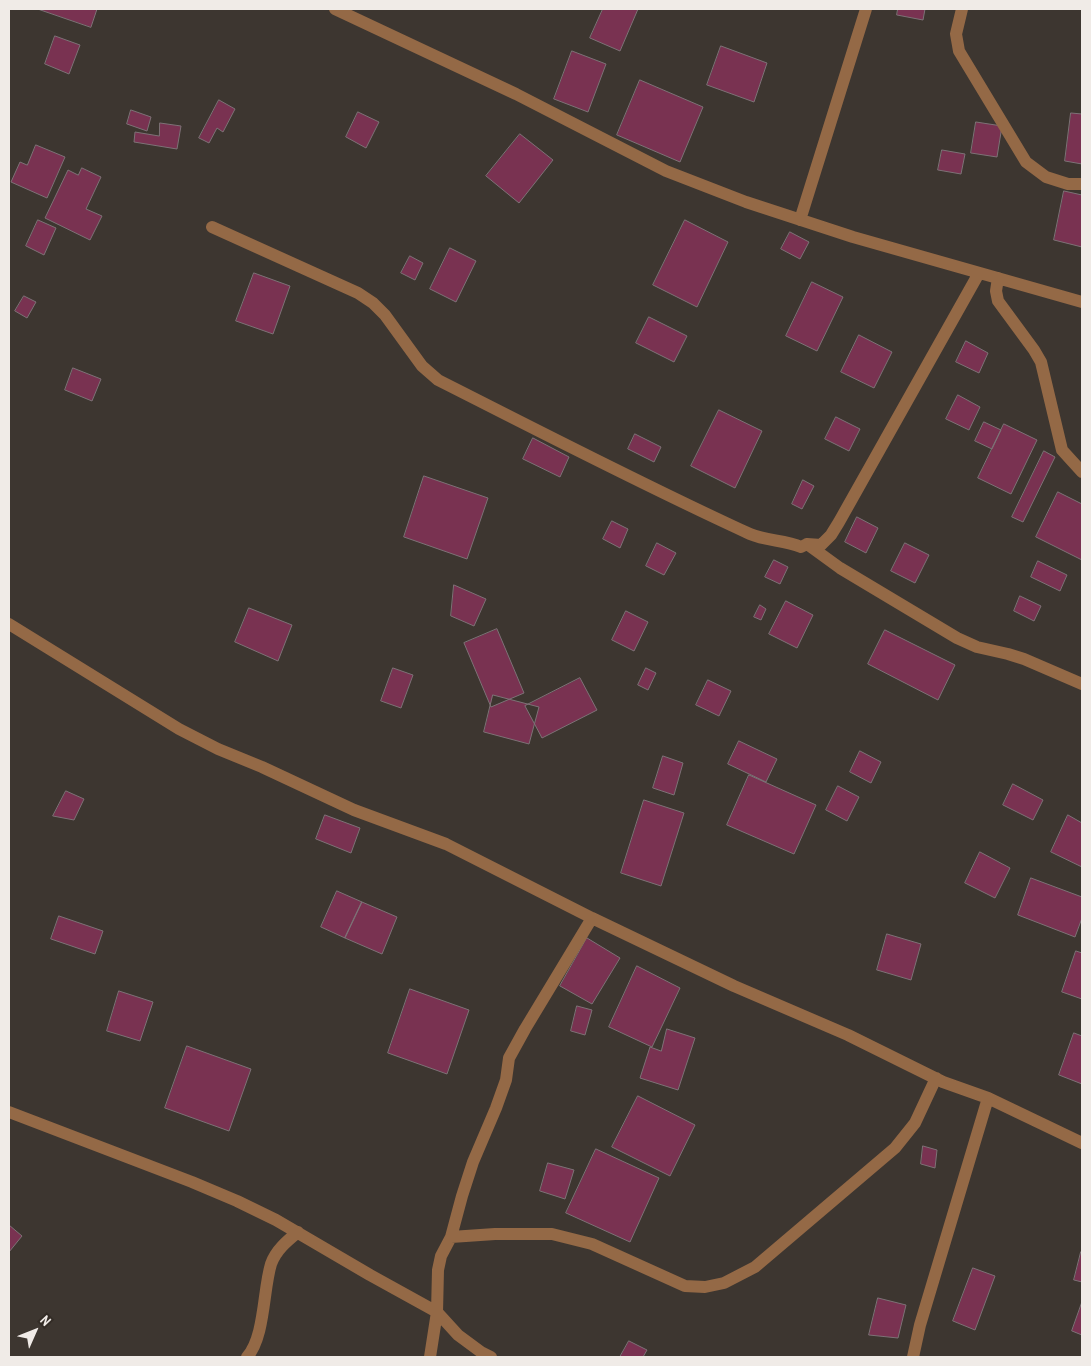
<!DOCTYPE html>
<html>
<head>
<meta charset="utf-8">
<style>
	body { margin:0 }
	#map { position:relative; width:1091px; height:1366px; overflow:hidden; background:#3d3630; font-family:"Archivo Narrow",sans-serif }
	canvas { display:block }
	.frame { position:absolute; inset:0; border:10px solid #f0ebe7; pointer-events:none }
	.north { position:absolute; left:10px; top:1306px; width:50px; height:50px; -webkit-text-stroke:4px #332c26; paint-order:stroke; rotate:46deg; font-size:14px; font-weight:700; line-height:20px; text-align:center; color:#f0ebe7 }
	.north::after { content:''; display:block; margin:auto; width:18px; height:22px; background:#f0ebe7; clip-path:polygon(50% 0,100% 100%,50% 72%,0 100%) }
</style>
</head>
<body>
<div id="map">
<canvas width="1091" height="1366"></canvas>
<div class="frame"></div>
<div class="north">N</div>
</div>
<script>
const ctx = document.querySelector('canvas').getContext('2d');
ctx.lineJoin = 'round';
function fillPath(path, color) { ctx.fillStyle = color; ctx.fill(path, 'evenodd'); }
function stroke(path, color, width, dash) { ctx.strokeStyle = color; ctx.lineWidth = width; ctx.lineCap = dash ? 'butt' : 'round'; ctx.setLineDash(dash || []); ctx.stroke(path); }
const building = new Path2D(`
	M38,9H97L91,27Z
	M603,9H638L620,51L590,38Z
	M898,9H925L923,20L897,15Z
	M55,36L80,45L69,74L45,64Z
	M721,46L767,63L754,102L707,85Z
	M572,51L606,64L588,112L554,99Z
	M640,80L703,107L680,162L617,135Z
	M219,100L235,109L223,132L217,128L209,143L199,138Z
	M131,110L151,117L147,131L127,124Z
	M358,112L379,122L366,148L346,137Z
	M1071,113L1082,114V164L1065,161Z
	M976,122L1002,126L997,157L971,153Z
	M160,123L181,126L177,149L134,142L135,132L159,136Z
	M520,134L553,160L519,203L486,176Z
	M36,145L65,157L47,198L11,182L20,162L27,165Z
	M942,150L965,154L961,174L938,170Z
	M82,168L101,177L86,209L102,216L90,240L45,218L68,170L78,175Z
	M1064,191L1082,195V247L1054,240Z
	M38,220L56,228L44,255L26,246Z
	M685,220L728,242L697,307L653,285Z
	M790,232L809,242L800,259L781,249Z
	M450,248L476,261L456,302L430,289Z
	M410,256L423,263L415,280L401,273Z
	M254,273L290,286L273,334L236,321Z
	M812,282L843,297L817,351L786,336Z
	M24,296L36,302L27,318L15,311Z
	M649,317L687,336L674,362L636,343Z
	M859,335L892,352L874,388L841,372Z
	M966,341L988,353L979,373L956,362Z
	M73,368L101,379L92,401L65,390Z
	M958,395L980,407L969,430L946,419Z
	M719,410L762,431L735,488L691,466Z
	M836,417L860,429L849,451L825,439Z
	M984,422L1001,430L992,449L975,441Z
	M1004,424L1037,440L1011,494L978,478Z
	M635,434L661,447L654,462L628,449Z
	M533,438L569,457L560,477L523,459Z
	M1044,451L1055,457L1023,522L1012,517Z
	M424,476L488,498L467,559L404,537Z
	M803,480L814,486L802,509L792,504Z
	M1058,492L1082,504V560L1036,537Z
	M857,517L878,528L866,553L845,542Z
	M612,521L628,529L620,548L603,539Z
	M657,543L676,553L664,575L646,566Z
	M905,543L929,555L915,583L891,571Z
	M774,560L788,567L780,584L765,577Z
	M1038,561L1067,575L1060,591L1031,577Z
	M454,585L486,599L474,626L451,616Z
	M1020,596L1041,606L1034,621L1014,611Z
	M786,601L813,615L797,648L769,634Z
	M760,605L766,609L761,620L754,617Z
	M249,608L292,625L278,661L235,642Z
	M626,611L648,622L634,651L612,640Z
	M497,629L524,693L491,707L464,643Z
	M885,630L955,665L938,700L868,664Z
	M393,668L413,675L401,708L381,701Z
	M646,668L656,673L648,690L638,685Z
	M580,678L597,710L542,738L525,706Z
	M708,680L731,691L719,716L696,705Z
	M493,695L539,707L529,744L484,732Z
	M739,741L777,759L766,782L728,764Z
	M860,751L881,762L871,783L850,772Z
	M663,756L683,763L674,795L653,788Z
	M749,775L816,805L794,854L727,825Z
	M1013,784L1043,800L1033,820L1003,805Z
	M838,786L859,797L847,821L826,810Z
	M66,791L84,799L74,820L53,816Z
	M644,800L684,813L661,886L621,873Z
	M325,815L360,828L351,853L316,839Z
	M1068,815L1082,823V867L1051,852Z
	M980,852L1010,868L995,898L965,883Z
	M1031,878L1082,897V918L1075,937L1018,915Z
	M337,891L362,902L345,938L321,927Z
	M362,902L397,917L382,954L345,938Z
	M59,916L103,931L95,954L51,939Z
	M887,934L921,944L911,980L877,970Z
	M587,938L620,958L592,1004L560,986Z
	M1076,951L1082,953V999L1062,992Z
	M637,966L680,988L652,1047L609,1027Z
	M410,989L469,1010L447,1074L388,1053Z
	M119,991L153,1002L140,1041L107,1031Z
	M577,1006L592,1010L585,1035L571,1031Z
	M667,1029L695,1038L678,1090L640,1078L650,1047L661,1051Z
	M1074,1033L1082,1036V1084L1059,1075Z
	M187,1046L251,1069L229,1131L165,1108Z
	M638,1096L695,1125L670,1176L612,1147Z
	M923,1146L937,1150L935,1168L921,1164Z
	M596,1149L659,1178L630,1242L566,1213Z
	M548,1163L574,1170L565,1199L540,1191Z
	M9,1225L22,1236L9,1252Z
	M1081,1252L1082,1253V1282L1074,1280Z
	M973,1268L995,1276L975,1330L953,1321Z
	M878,1298L906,1305L898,1338L869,1335Z
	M1082,1302V1335L1072,1331Z
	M629,1341L647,1350L643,1357H620Z`);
fillPath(building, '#793251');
stroke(building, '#7d7276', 1);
stroke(new Path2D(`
	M335,9L516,94L666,171L746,202L853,237L1082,302
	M962,9L956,34L959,51L1026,162L1046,177L1068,184H1082
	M800,220L866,9
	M212,227L358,293L373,303L385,315L422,366L438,380C541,432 645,486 750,534C766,541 785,540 801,547L807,544L821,545L831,535L839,522L979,273
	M998,278L996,291L998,301L1034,350L1041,362L1062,450L1082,472
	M807,544L840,568L957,638L977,647L1008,654L1024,659L1082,684
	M9,624L179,729L218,749L262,767L354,810L446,844L592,918L734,986L848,1035L943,1082L988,1098L1082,1143
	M9,1112L192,1182L237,1201L276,1220L370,1275L437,1312L458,1335L481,1352L491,1357
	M451,1237L495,1234H552L592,1244L685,1286L705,1287L724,1283L755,1267L895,1148L915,1123L936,1078
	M247,1357C265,1337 263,1290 271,1264C276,1250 287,1241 298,1232
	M430,1357L437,1312L438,1270L441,1256L451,1237L462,1196L473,1162L496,1108L506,1080L509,1058L525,1029L592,918
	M913,1357L920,1325L988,1098`), '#946946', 12);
</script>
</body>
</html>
